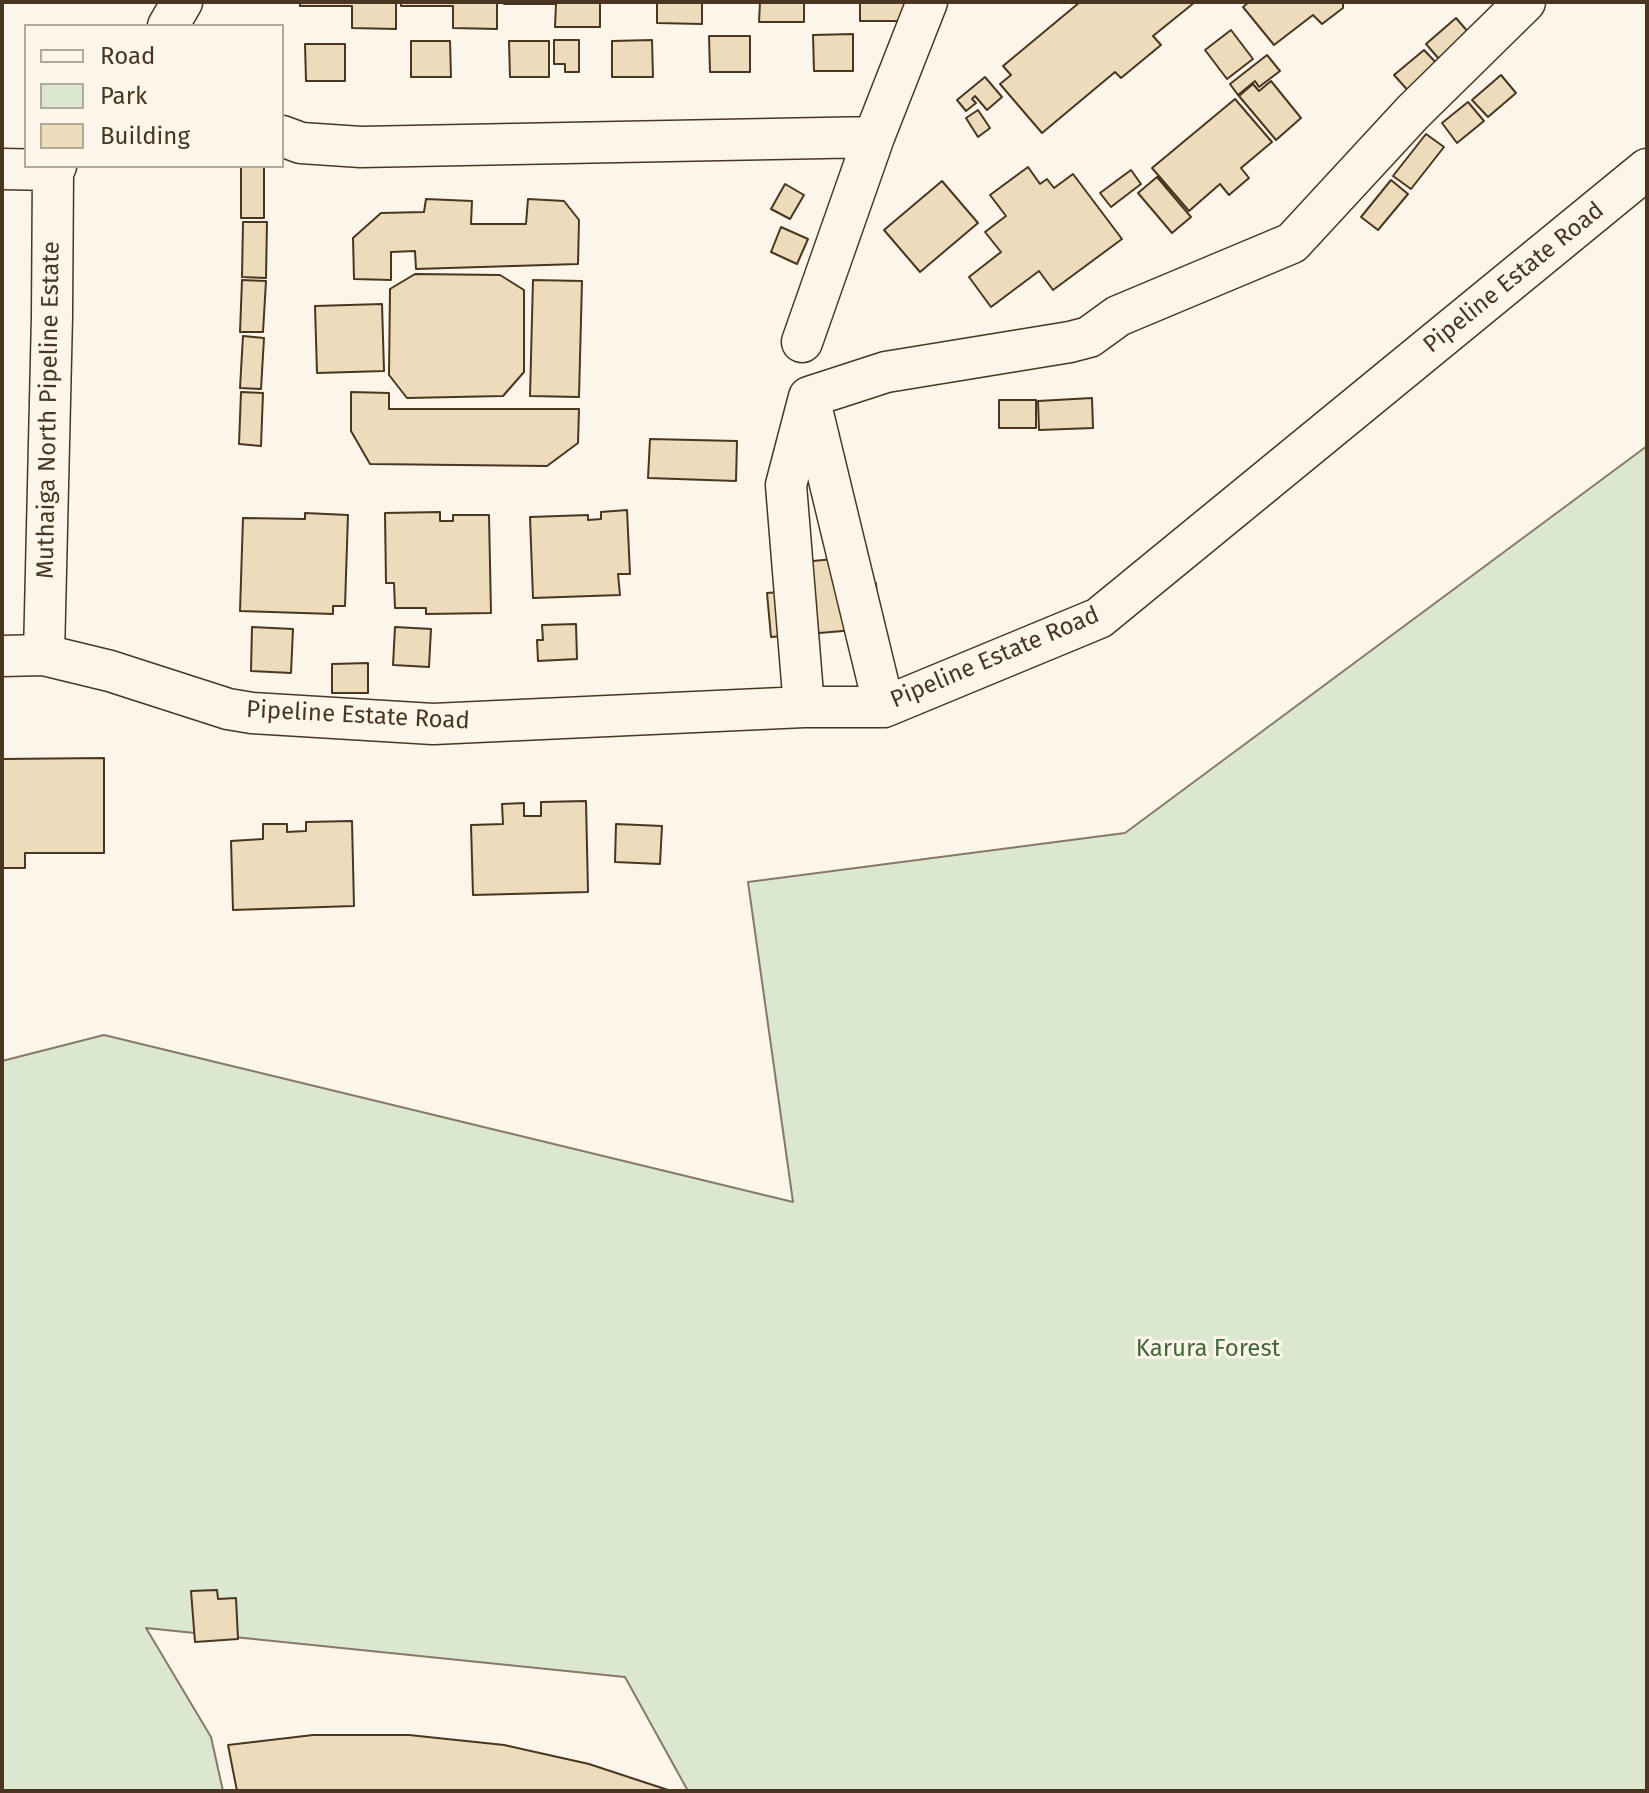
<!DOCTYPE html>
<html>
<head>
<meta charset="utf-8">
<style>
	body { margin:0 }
	#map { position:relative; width:1649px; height:1793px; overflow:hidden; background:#fbf6e9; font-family:"Fira Sans",sans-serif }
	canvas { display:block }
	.frame { position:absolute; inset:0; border:4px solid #4a3520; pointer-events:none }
	.legend { position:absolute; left:24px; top:24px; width:260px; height:144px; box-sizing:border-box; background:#fbf6e9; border:2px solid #b4a999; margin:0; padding:10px 14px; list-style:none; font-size:24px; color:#4a3520 }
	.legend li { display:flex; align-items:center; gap:16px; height:40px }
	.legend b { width:40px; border:2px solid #b4a999 }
</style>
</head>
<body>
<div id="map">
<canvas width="1649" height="1793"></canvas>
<div class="frame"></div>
<ul class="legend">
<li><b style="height:10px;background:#fbf6e9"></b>Road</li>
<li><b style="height:22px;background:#dce7d0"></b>Park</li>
<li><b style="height:22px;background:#ecdcbc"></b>Building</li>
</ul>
</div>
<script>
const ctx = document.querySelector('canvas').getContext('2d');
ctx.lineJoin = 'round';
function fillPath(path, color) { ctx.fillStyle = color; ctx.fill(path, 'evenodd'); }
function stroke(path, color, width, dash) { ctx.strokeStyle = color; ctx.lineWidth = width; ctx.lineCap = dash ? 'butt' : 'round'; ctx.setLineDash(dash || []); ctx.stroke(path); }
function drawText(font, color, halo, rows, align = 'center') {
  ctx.font = font + ' "Fira Sans",sans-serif'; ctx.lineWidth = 6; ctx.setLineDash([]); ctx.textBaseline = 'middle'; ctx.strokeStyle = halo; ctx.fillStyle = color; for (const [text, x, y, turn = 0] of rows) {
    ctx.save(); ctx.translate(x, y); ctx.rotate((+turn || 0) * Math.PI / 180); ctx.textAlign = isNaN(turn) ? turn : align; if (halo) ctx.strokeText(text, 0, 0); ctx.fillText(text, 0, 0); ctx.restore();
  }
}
const green = new Path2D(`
	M1647,446V1791H688L625,1677L146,1628L211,1737L223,1791H2V1061L104,1035L793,1202L748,882L1125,833Z`);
fillPath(green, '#dce7d0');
stroke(green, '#887966', 2);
const building = new Path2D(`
	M300,2H396V29L352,28V6H300Z
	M401,2H497V29L453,28V6H401Z
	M504,2H600V27H555L556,4H504Z
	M657,2H702V24L657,23Z
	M760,2H804V22H759Z
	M860,2H904V21H860Z
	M1080,2H1195L1153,36L1161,45L1121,78L1115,72L1042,133L1000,84L1011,75L1003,66Z
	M1249,2H1343V8L1322,24L1313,15L1274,45L1243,7Z
	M1456,18L1475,40L1446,67L1426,44Z
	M1231,30L1253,59L1227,79L1205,50Z
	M853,34V71H814L813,35Z
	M709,36H750V72H710Z
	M554,40H579V72H565V64H554Z
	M652,40L653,77H612V41Z
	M411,41H450L451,77H411Z
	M509,41H549V77H510Z
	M305,44H345V81H306Z
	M1424,50L1442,69L1412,95L1394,75Z
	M1267,55L1280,71L1259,87L1255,81L1238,95L1230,84Z
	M1501,75L1516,93L1488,117L1472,100Z
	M985,77L1002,97L987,110L975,96L972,99L976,103L966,111L957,100Z
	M1271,81L1301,118L1276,140L1239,96L1253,84L1259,91Z
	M1235,99L1272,142L1241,168L1249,178L1229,195L1220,184L1189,211L1152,168Z
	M1468,102L1484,121L1457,143L1442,123Z
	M978,110L990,128L978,137L966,118Z
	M1426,134L1444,147L1411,189L1393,176Z
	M241,166H264V218H241Z
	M1028,167L1040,184L1047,179L1054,188L1073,174L1122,239L1053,290L1039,271L991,307L969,277L1001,252L985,232L1006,216L990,195Z
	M1131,170L1141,184L1111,207L1100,193Z
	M1157,177L1191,217L1172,233L1138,193Z
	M1391,180L1408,194L1378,230L1361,217Z
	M942,181L978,223L920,272L884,230Z
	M785,184L804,195L790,219L771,209Z
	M426,199L472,201L471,224H526L528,199L564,201L579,220L578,264L416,269L415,251L391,252V280L354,279L353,238L381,213L424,212Z
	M243,222H267L266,278L242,277Z
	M781,227L808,239L797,264L771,252Z
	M415,274L500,275L524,290V372L503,396L407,398L389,375L390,289Z
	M242,280L266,281L263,332H240Z
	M533,280L582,281L579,397L530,396Z
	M382,304L384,371L317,373L315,306Z
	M243,336L264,338L261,389L240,388Z
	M241,392L263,393L261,446L239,444Z
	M351,392L389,393V409H579L578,443L547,466L370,464L351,431Z
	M1092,398L1093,428L1039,430L1038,401Z
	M999,400H1036V428H999Z
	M650,439L737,441L736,481L648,478Z
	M627,510L630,574H618L620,595L533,598L530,517L588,515V520L601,519V512Z
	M440,512V521H453V515H489L491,613L426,614V608H395L394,583H386L385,513Z
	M305,513L348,515L345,606H333V614L240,611L243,518L305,519Z
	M833,559L835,586L876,583L879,628L771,637L767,593L805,590L803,562Z
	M576,624L577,659L538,661L537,640H543L542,625Z
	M252,627L293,629L291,673L251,671Z
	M395,627L431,629L429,667L393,665Z
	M368,663V693H332V664Z
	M104,758V853H25V868H2V759Z
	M586,801L588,892L473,895L471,825L503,824L502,804L524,803V816H541V802Z
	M352,821L354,906L233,910L231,841L263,839V824H287V832L306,831V822Z
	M616,824L662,826L660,864L615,862Z
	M217,1590L218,1599L236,1598L238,1639L195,1642L191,1591Z
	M313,1735H409L504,1745L589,1764L671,1791H237L228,1745Z`);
fillPath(building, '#ecdcbc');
stroke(building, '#4a3520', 2);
const minor = new Path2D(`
	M168,26L182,2
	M282,136L301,143L361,147L874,137
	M2,169L53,170
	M802,342L874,137L927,2
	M809,397L886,372L1070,342L1089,337L1118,316L1292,243L1413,112L1525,2
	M44,655L52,316L53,170L56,166
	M2,656L44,655L110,671L228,709L252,713L433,724L804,707H884L1099,618L1647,169
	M804,707L786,485L809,397L884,707`);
stroke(minor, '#4a3520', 43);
stroke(minor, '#fbf6e9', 40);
drawText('24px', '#4a3520', '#fbf6e9', [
	["Pipeline Estate Road",1514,278,-39],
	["Muthaiga North Pipeline Estate",49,410,-89],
	["Pipeline Estate Road",995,658,-23],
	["Pipeline Estate Road",358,716,3]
]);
drawText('24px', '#436837', '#fbf6e9', [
	["Karura Forest",1208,1349]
]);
</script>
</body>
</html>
